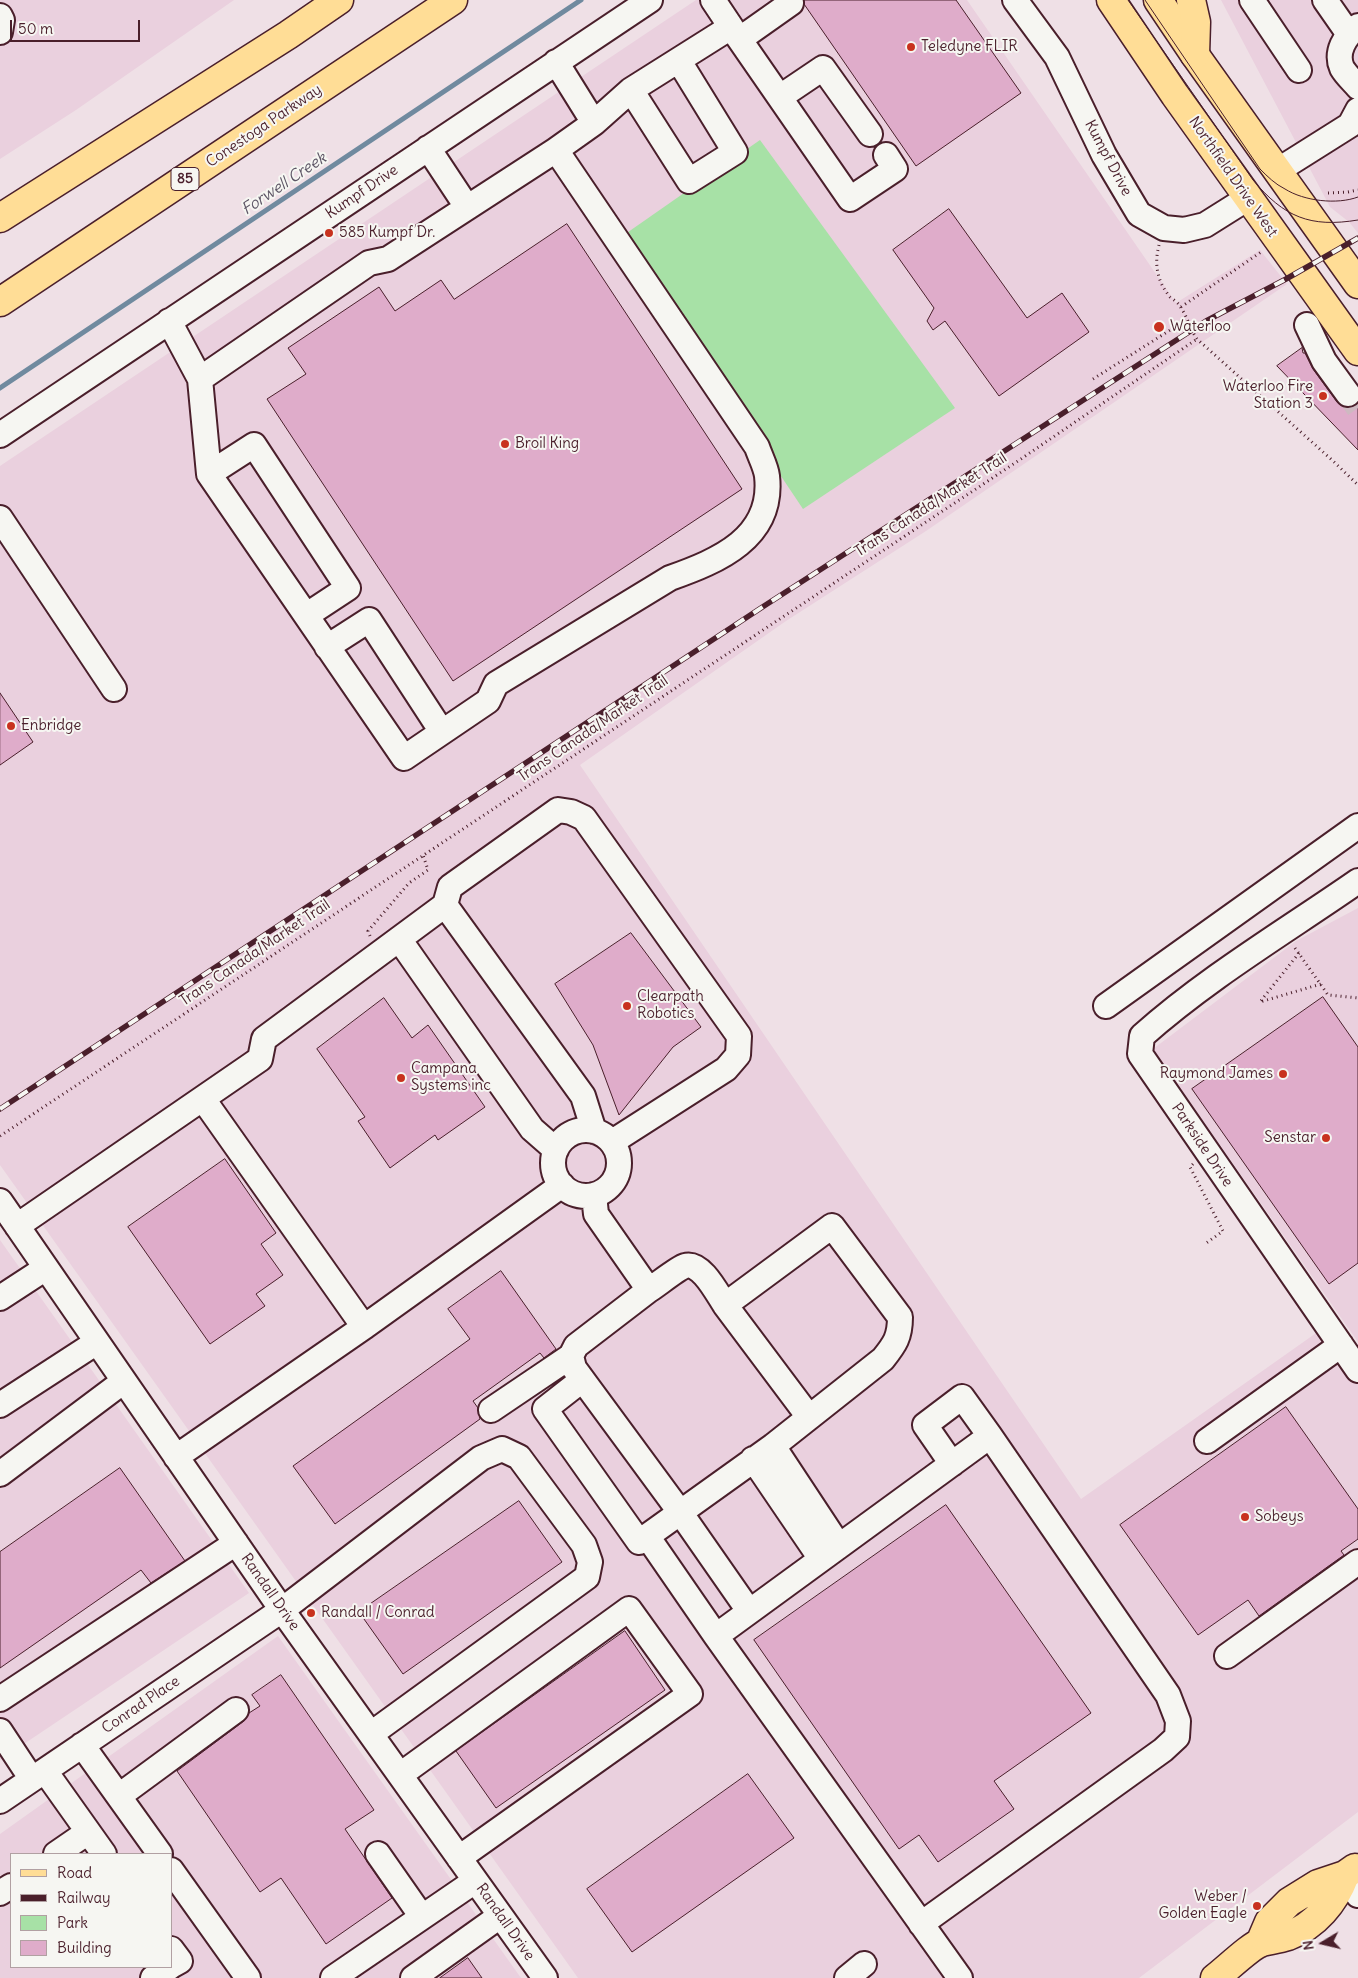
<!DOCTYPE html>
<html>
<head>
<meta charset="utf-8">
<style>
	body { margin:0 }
	#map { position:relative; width:1358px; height:1978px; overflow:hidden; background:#efe0e6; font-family:Delius,sans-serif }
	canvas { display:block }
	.legend { position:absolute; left:10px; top:1853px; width:162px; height:115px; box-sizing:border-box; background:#f6f6f2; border:1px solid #b1a0a2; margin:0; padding:6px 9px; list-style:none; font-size:15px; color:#4a1f2b }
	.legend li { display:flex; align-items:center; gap:10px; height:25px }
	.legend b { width:25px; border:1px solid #b1a0a2 }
	.north { position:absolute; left:1298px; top:1918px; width:50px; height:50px; -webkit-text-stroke:4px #f6f6f2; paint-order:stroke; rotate:261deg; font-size:14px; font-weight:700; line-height:20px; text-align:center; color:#4a1f2b }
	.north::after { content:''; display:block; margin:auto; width:18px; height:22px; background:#4a1f2b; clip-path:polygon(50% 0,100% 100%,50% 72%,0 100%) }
	.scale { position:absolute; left:10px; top:20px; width:130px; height:22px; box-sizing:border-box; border:2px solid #4a1f2b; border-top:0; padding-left:6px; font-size:15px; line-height:18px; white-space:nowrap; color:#4a1f2b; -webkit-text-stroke:4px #f6f6f2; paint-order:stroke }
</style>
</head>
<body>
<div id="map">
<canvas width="1358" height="1978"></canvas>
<ul class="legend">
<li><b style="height:6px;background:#ffdd96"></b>Road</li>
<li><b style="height:6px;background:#4a1f2b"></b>Railway</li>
<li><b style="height:14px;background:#a7e1a6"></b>Park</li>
<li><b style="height:14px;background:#dfacca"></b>Building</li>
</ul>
<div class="north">N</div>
<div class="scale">50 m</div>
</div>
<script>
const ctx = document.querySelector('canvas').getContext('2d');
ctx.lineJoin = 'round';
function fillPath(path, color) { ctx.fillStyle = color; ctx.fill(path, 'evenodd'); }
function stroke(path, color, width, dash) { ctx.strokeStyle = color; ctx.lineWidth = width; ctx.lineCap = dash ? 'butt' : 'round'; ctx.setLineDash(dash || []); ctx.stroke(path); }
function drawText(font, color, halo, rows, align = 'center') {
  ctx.font = font + ' Delius,sans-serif'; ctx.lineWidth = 4; ctx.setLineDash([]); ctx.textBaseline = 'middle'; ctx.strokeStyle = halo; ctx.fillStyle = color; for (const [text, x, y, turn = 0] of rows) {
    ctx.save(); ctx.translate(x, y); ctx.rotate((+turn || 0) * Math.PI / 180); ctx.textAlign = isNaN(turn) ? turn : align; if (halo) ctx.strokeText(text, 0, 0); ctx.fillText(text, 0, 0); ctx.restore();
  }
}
fillPath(new Path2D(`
	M0,0H234L76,110L0,159Z
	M696,0H967L1176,303L1260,250L1287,284L926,531L786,621L580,765L1081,1499L1319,1331L1358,1377V1812L1139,1978H578L0,1165V466Z
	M1221,0H1358V233L1349,222L1330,207Z
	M1358,908V1342L1153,1049L1296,941Z
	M0,1240L249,1593L0,1760Z
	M278,1636L521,1978H0V1834ZM11,1854H171V1967H11Z`), '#ead0de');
fillPath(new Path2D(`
	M760,140L955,408L803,509L621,237Z`), '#a7e1a6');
stroke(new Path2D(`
	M0,388L581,0`), '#708a9f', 5);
const building = new Path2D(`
	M804,0H956L1021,93L916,166L804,4Z
	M949,209L1027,318L1062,293L1089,332L999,396L945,321L933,330L927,321L934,308L893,250Z
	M567,224L742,489L453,681L267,399L306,374L288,348L379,287L395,311L441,280L454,299Z
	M1302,348L1303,353H1305L1313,369L1337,402L1342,406L1349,408L1358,403V450L1277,366Z
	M0,693L33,742L0,765Z
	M631,933L701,1027L673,1047L619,1115L593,1045L555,984Z
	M1323,997L1358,1047V1263L1329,1284L1192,1089Z
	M384,998L412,1038L428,1025L485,1107L438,1140L435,1135L390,1168L358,1121L365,1117L317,1049Z
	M225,1159L276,1233L261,1244L283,1275L256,1294L265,1306L210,1344L128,1227Z
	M501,1271L556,1349L544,1358L540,1353L473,1401L478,1408L480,1419L335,1524L293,1466L470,1339L448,1309Z
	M1286,1407L1358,1509V1539L1341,1551L1344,1555L1259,1616L1248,1600L1198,1635L1120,1525Z
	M120,1468L185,1561L151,1583L141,1570L0,1668V1552Z
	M519,1501L562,1562L403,1674L359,1612Z
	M946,1505L1091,1713L994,1781L1014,1809L938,1862L919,1835L899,1849L754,1640Z
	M625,1631L665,1690L496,1808L456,1751Z
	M281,1675L374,1810L345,1829L392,1898L326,1944L281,1878L260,1892L177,1771L244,1721L249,1713L260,1706L252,1695Z
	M748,1774L794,1838L632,1952L587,1889Z
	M468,1958L482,1978H440Z`);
fillPath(building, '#dfacca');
stroke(building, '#4a1f2b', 1);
stroke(new Path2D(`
	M1348,394L1358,408`), '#ceb9c1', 24, [24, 12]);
const minor = new Path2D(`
	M1015,0L1057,57L1104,155L1139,214L1164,228L1184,230L1205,225L1248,198
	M1252,0L1299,70
	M1325,0L1348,33
	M0,16L2,20L0,32
	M1358,26C1345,36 1335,52 1342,68C1346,75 1353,81 1358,87
	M731,27L850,199L895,169L886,155
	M740,39L791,3
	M631,90L689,181L735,152L679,61
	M780,97L823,68L870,134
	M594,123L631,90L731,27L713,0
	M428,148L467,207
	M556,150L594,123L556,62
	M1277,171L1350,125L1358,110
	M169,321L200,379L209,474L404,758L488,701L496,684L670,578C718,561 774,538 767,476C766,467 760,456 757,447L556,150L388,259L369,263L200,379
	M1307,325L1324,361L1348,394
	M0,435L650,0
	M209,474L254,445L348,588L307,615
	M0,518L114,689
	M327,647L369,620L442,732
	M1358,881C1286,931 1207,978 1142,1036L1140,1054L1358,1370
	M445,905L583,1096L594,1131
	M399,939L532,1129L556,1150
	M1106,1006L1358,826
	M203,1099L364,1327
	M553 1163a33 33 0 1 1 66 0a33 33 0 1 1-66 0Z
	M594,1195L596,1214L649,1290L576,1346L571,1356L574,1368L680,1512L749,1611
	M0,1201L282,1610L545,1978
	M17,1226L260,1059L264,1039L445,905L450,887L558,810L571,812L584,818L739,1036L738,1055L726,1069L612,1142
	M649,1290C657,1285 678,1268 685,1266C701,1261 717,1293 725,1305
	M0,1298L46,1268
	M582,1380L545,1409L639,1542L773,1446L883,1359C895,1344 900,1337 900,1317L832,1226L725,1305L809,1417
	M0,1405L97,1342
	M491,1410L571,1356
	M1207,1441L1341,1345
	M773,1446L839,1546
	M176,1457L364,1327L562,1185
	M753,1459L821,1559
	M952,1464L925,1425L962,1397L990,1436
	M0,1474L124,1381
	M647,1536L716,1636L960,1978
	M716,1636L990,1436L1168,1695L1178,1721L1177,1737L1163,1750L921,1924
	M1227,1656L1358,1562
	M0,1699L236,1543
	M0,1731L31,1778
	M82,1745L160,1854
	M45,1771L104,1854
	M400,1775L629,1609L690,1694L459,1858
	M119,1796L236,1710
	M0,1801L282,1610L481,1458L502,1449L519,1457L584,1545L590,1562L587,1577L371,1734
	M56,1854L88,1832
	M378,1854L422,1917
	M171,1870L248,1978
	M1345,1875L1358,1895
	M0,1893L11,1886
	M171,1949L180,1961L171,1966
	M153,1978L170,1967
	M333,1978L475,1881
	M413,1978L500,1916
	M847,1978L864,1964`);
const major = new Path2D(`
	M1111,0L1175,95L1358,351
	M1158,0L1195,55L1358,284
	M1260,1943L1269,1922L1289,1902L1318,1884L1345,1875L1355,1868
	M1215,1978C1226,1970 1250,1946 1262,1942C1270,1940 1279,1939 1288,1936C1315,1926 1335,1902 1345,1875`);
const highway = new Path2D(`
	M1191,0L1196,22L1195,55
	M0,218L288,35L339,0
	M0,302L453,0`);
stroke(minor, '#4a1f2b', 28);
stroke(major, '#4a1f2b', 31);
stroke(highway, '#4a1f2b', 31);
stroke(new Path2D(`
	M1328,193L1348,192L1358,190
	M1159,245C1154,264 1157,281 1170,297C1174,300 1179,303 1181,308C1188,318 1190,329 1197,339L1332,460L1358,485
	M1181,307L1261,252
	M1093,379L1186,320
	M370,936L368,931L409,883L428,870L423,855
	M1295,948L1328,995L1358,998
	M1299,953L1260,1002L1321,984
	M0,1136L1015,463L1197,339
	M1193,1164L1190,1167L1223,1231L1205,1244`), '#4a1f2b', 3, [1, 4]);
stroke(minor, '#f6f6f2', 24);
stroke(major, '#ffdd96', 28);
stroke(highway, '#ffdd96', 28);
stroke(new Path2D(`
	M1128,0L1253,180C1284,217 1310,228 1358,220
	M1145,0L1260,169C1268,177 1275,184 1285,189C1304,201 1337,205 1358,197`), '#4a1f2b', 1);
const rail = new Path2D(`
	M0,1109L764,606L1206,321L1286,279L1358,238`);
stroke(rail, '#4a1f2b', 5.5);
stroke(rail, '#f6f6f2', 4, [11]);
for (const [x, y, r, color] of [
	[911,47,5,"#c8321e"],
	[329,233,5,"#c8321e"],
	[1159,327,6,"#c8321e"],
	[1323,396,5,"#c8321e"],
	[505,444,5,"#c8321e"],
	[11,726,5,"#c8321e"],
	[627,1006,5,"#c8321e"],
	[1283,1074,5,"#c8321e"],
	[401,1078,5,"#c8321e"],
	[1326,1138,5,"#c8321e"],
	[1245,1517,5,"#c8321e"],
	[311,1613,5,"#c8321e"],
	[1257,1906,5,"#c8321e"]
]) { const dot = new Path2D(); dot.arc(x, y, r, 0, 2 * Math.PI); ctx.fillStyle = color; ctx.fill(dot); stroke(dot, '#f6f6f2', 2); }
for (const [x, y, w] of [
	[185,179,28]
]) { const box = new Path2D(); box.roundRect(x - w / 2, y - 11.5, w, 23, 4); ctx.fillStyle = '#f6f6f2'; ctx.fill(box); stroke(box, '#4a1f2b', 1); }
drawText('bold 14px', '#4a1f2b', null, [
	["85",185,179]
]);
drawText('15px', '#4a1f2b', '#f6f6f2', [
	["Teledyne FLIR",921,47],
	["585 Kumpf Dr.",339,233],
	["Waterloo",1170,327],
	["Waterloo Fire",1313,387,"right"],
	["Station 3",1313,404,"right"],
	["Broil King",515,444],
	["Enbridge",21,726],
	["Clearpath",637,997],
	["Robotics",637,1014],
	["Campana",411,1069],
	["Systems inc",411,1086],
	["Raymond James",1273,1074,"right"],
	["Senstar",1316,1138,"right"],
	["Sobeys",1255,1517],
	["Randall / Conrad",321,1613],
	["Weber /",1247,1897,"right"],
	["Golden Eagle",1247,1914,"right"]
], 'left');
drawText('15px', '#4a1f2b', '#f6f6f2', [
	["Conestoga Parkway",264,126,-34],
	["Kumpf Drive",1108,158,62],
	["Northfield Drive West",1233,177,55],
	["Kumpf Drive",362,192,-34],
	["Trans Canada/Market Trail",931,505,-33],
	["Trans Canada/Market Trail",593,729,-34],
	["Trans Canada/Market Trail",255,953,-34],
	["Parkside Drive",1202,1145,56],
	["Randall Drive",270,1592,55],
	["Conrad Place",141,1705,-34],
	["Randall Drive",505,1922,55]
]);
drawText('italic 16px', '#5d5565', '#f6f6f2', [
	["Forwell Creek",284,184,-34]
]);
</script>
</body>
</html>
